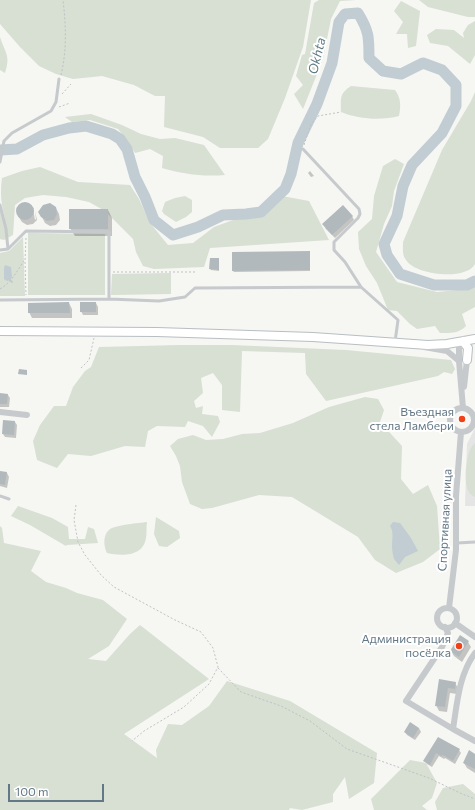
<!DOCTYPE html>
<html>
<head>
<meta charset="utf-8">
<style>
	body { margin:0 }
	#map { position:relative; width:475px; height:810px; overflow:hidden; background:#f6f6f3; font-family:Commissioner,sans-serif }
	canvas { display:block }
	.scale { position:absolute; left:8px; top:784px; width:96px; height:18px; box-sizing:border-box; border:2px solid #637886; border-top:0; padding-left:5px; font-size:12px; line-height:14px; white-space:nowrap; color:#637886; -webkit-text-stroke:3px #fff; paint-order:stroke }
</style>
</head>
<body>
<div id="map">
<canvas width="475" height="810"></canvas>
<div class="scale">100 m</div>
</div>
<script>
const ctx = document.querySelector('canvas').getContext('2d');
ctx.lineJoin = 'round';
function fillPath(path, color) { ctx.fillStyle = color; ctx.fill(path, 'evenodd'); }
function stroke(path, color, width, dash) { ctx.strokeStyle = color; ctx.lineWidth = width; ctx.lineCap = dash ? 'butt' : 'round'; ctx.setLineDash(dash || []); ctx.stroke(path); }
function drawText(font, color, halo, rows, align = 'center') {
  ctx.font = font + ' Commissioner,sans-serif'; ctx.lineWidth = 4; ctx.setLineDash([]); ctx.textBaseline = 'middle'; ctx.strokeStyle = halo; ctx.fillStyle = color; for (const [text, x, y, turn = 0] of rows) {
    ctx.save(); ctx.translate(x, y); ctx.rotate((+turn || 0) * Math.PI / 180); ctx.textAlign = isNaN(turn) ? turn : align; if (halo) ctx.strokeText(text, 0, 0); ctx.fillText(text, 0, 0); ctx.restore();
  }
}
fillPath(new Path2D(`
	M475,428V506H465L467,444Z`), '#e4e5e4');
fillPath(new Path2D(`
	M0,0H311L303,47L285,98L268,139L258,148H220L203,137L164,127L165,96H155L134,85L102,76L73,79L56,74L39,66L20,47L0,24Z
	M319,0H356L340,1L331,19L323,59L303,109L294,94L303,85L296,76L302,55L305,54L314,3Z
	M419,0H475V17H468L428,7Z
	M401,1L420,11L416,46L408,48L407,34H396L403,22L394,11Z
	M475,21V55L470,64L448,46L430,43L427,35L436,29L454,30L464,38L463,33L468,25Z
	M0,37C5,53 11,55 5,73L0,70Z
	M351,86L395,90C401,98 401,106 399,116C381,121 358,119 341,112C341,98 339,94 351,86Z
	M475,92V264C466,281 415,275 406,260C402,255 403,248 403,242L442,150L471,101Z
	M91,114L122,125L141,134L160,139L175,138L204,145L225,175C203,177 183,174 162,168L163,156L150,149L135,153L128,141L118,129L90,120L72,122L65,117Z
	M395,159L404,164L394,191L392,206L384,224L376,252L397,282L437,292L468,289L475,285V307L462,314L466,326C458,334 450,333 440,333L435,326L417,329L410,324L397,311L388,310L377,283L366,266L359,249L358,232L372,219L374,196L383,166Z
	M40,167L78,182L130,185L139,199L150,223L168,245L193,243L214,227L236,219L262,215L282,196L309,201L329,240L210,248L204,267L154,269L143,266L136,252L133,239L105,211L89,202L66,197L43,195L25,198L15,205L13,235L4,240L0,239V210L5,219C1,205 0,192 2,178L22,171Z
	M185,196L192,200V212L186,217L176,222L164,214L162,211L165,202L175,198Z
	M28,233L105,234V295H28Z
	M23,237L25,296H0V253L9,251Z
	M171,273V294L111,295L112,274Z
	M180,345H232L346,350L451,360L455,369L452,374L444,372L438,376L326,401L306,374L305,353L242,351L240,412L222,410V385L213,373L201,378L203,393L194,401L196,408L203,406L202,414L218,416L220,422L212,437L203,426L188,421L185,427L157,426L148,431L145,447L125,446L91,456L68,454L57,468L37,460L33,441L40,425L54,406H66L73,387L85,371L91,367L99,347Z
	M365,397L378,399L384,410L380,422L402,446L401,479L413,494L428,485L437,506L440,549L423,562L396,573L375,560L358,537L292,497L259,495L212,508L202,509L190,504L182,482L180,466L176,456L170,446L178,439L193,435L206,440L223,439L242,434L260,433L293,423L329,407Z
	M475,443V497C471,495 468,492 467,487C464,477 466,450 475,443Z
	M18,506L52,518L68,527L69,539H85L88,527L94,529L98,543L67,545L66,546L30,525L11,516Z
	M156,517L179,531L180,538L167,547L159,546L154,534Z
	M147,522C146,527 147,533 146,538C143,557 122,556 107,553C103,545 103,532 112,528C119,525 138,523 147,522Z
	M0,526L2,528L4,543L41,551L31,571L46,582L66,588L77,593L103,600L127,619L109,646L88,659L106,661L130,634L140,625L209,679L124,734L157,758L156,750L168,724L182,725L209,706L227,681L290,701L377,753L374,783L349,799L345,777L333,794V802L302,810L290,808L289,810H0Z
	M410,760L426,763L437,783L432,798L422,806L427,810H374L371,799Z
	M463,784L475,794V810H437L435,802L443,788Z`), '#d8dfd3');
fillPath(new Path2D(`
	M5,265L11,267L12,277L10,280L7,281L4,279V268Z
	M393,522L400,523L411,538L418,551L405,557L399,565L394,559C393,555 392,550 392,546C392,539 394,532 390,526Z`), '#c1cdd2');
fillPath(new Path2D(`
	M310,171L314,176L311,177L308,173Z
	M27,203L32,207L34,209H33L35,220L36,219L35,211L37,220L33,224L27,225L22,222L18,216L17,209L21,204Z
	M56,208L59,214L60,220L56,225L50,226L45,223L42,217Z
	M108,210L112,218V236H75L70,228Z
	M352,216L354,220L335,238L325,228Z
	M310,253V271L234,272L233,271Z
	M219,259V271L211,270L210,269Z
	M69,303L72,309V318H32L29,312Z
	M96,303L98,307V315H83L81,311Z
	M0,394L8,395L10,398L9,407H0Z
	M15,422L17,425L16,438L5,437L3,434Z
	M0,472L7,473L9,477L7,488L0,486Z
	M468,642L471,647L462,662L454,656L451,651Z
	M440,680L455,683L458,688L457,694L450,693L447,712L439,711L436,705Z
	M419,728L421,732L415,740L407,735L405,732Z
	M438,738L459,750L461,753L455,764L445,758L444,759L439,756L432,767L427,764L425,761Z
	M475,755V773L467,768L464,763Z`), '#0003');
stroke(new Path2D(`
	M10,280L12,282`), '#c1cdd2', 2);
stroke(new Path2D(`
	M0,150L17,149L43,135L69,128L86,126L112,134L120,139L127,149L135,177L145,197L154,220L173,235L198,227L223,215L246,214L261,212L285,189L291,174L298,143L317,104L332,63L339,22L345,14L358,13C369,31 369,37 369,58L383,71L401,74L423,63L442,70L456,85V106L442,133L412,165L403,186L397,216L384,244L387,255L400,274L434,285H467L475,281`), '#c1cdd2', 11);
fillPath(new Path2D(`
	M16 211a9 9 0 1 1 18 0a9 9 0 1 1-18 0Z
	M50,203L56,207L57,214L54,220L47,221L41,217L38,212L43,205Z
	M343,205L353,216L332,235L322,224Z
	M69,209H108V229H69Z
	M310,251V270L232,271V252Z
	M210,258H219V270L209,269Z
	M69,302L70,313H28V303Z
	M80,302H96V312H80Z
	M19,369L27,370V375L18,374Z
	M0,393L8,394L7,404H0Z
	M3,420L15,421L14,435L2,434Z
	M0,471L7,472L5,485L0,484Z
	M460,635L469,641L459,657L450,651Z
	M439,679L456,682L455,689L448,688L445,707L435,706Z
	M410,722L419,728L413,738L404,732Z
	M438,737L460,749L453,761L443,755L441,756L436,753L430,765L423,761Z
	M469,750L475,754V769L463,763Z`), '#b1b9bd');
const secondary = new Path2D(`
	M0,331L157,332L313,337L428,345L447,344L475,339
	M463,341L468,348L467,360`);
stroke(secondary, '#b8bec2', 10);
stroke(new Path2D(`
	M61,75C67,50 66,26 63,0
	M62,94L71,84
	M59,107L70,103
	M304,145L311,124L318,116L341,112
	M26,238L25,261L26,295
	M113,272H196
	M0,289C12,282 16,272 24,261
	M81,368L89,360L94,338
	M76,505L74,520L78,542L85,555L101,575L114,587L175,620L201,632L213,648L218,667L209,684L184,707L144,731L132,741
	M218,668L241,692L281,706L310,721L347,749L429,778L460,793L475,799`), '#bfc2c4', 1, [2, 2]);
stroke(new Path2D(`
	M303,149L359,209L360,214L358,218L334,242V250L345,262L361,287L398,320L395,342
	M0,162L4,141L12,133L51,111L56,102L59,79
	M0,205L6,229L8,249
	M0,250L8,249L26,231L109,232V299L0,300
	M109,299L159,301L185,297L195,288L361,287
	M474,420H475
	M0,496L9,499
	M457,543L475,542`), '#c6cacd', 3);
stroke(new Path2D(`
	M463,341L459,348V361L463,408
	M424,347L447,351L459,361
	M464,387L467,360
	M450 420a12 12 0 1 1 24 0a12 12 0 1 1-24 0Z
	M0,412L27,415
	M449,608L456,550V496L461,432
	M437 618a10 10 0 1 1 20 0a10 10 0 1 1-20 0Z
	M455,623L475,637
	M445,627L448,633L442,647L406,701L453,729L475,741
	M453,729C457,704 459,674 475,653`), '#c6cacd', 6);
stroke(secondary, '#fff', 8);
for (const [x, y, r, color] of [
	[462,419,4,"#f04119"],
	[459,646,4,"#f04119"]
]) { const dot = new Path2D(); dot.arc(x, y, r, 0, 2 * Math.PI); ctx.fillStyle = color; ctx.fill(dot); stroke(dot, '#fff', 1.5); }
drawText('12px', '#637886', '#fff', [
	["Въездная",454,412],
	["стела Ламбери",454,426],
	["Администрация",451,639],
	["посёлка",451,653]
], 'right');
drawText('12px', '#637886', '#fff', [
	["Спортивная улица",445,520,-87]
]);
drawText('italic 13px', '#5f7b83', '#fff', [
	["Okhta",317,56,-76]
]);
</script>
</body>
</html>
